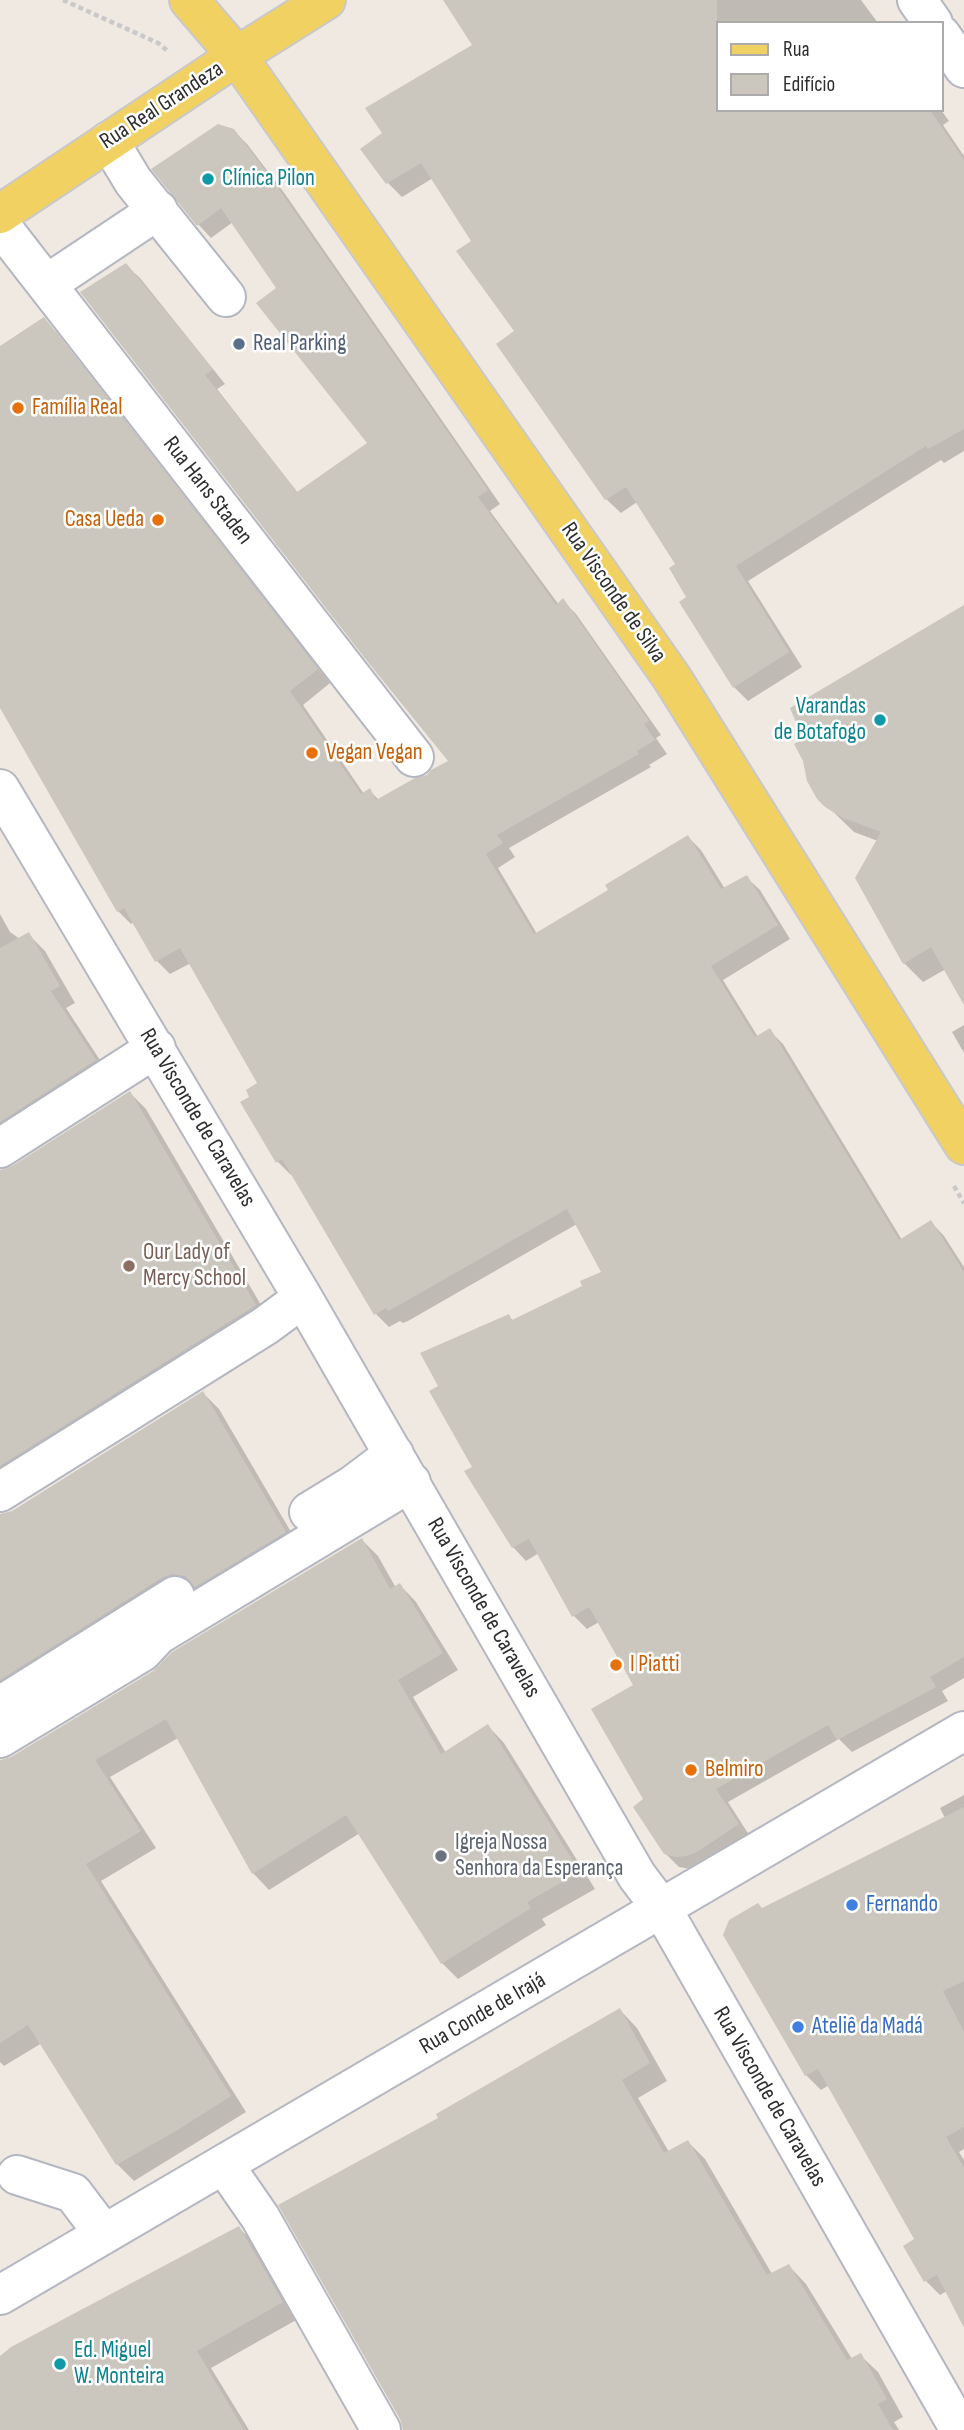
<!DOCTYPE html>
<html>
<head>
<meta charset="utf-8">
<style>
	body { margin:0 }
	#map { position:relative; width:964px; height:2430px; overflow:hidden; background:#efe9e1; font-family:"Sofia Sans Condensed",sans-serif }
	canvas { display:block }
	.legend { position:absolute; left:716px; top:21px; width:228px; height:91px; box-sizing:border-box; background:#fff; border:2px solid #ababab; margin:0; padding:9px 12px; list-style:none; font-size:21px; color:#2e2e2e }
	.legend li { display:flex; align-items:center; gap:14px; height:35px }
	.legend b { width:35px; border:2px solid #ababab }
</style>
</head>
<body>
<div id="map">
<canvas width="964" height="2430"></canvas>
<ul class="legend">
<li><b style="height:9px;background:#f2d163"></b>Rua</li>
<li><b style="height:19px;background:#cbc7bf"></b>Edifício</li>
</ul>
</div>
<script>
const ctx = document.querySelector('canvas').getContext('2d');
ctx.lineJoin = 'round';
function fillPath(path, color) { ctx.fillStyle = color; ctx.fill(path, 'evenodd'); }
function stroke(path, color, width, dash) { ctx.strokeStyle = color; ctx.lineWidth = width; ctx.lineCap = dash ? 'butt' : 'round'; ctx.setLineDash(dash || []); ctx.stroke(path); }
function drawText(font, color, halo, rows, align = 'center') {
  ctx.font = font + ' "Sofia Sans Condensed",sans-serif'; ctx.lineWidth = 5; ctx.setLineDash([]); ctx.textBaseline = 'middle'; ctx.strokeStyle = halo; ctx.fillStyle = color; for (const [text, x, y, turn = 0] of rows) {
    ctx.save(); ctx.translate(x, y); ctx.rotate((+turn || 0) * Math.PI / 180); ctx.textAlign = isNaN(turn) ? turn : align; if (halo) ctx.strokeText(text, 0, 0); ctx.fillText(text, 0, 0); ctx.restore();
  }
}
fillPath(new Path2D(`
	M445,0H861L878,23H717V110H941L949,121L943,125L964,156V451L944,463L941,460L748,581L802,667L748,701L734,687L688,597L677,565L637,502L621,513L606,499L516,332L473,241L433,178L402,197L388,183L362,149L384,133L474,45Z
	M233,130L247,144L285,194L500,504L490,511L559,605L563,601L576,614L661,735L656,738L667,754L649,765L651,767L509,848L515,857L498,868L537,934L611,891L688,837L701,850L725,889L746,877L760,890L790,939L723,980L758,1037L770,1031L783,1044L902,1240L931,1222L944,1236L964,1267V1678L942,1691L948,1701L852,1752L839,1739L728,1802L751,1838L690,1869L679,1867L665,1853L646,1800L635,1686L599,1622L587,1629L574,1616L539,1553L526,1561L513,1547L475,1467L441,1386L508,1316L514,1321L585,1287L603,1273L577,1224L408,1321L403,1323L400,1321L389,1327L376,1314L293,1174L291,1175L278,1162L252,1097L260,1083L191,963L170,974L157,961L134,922L131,924L118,911L0,703V348L44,320L57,333L330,683L303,705L364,794L369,790L379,800L428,776L450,761L126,265L140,278L225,384L217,389L298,493L370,443L279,288L233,222L211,238L198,224Z
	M964,607V1001L946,969L923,982L904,963L878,841L854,832L819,798Z
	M0,914L10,932L20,939L28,934L45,951L75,1003L66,1008L111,1077L0,1151Z
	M964,1025V1053L952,1032Z
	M130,1093L146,1109L271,1322L0,1495V1171L12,1168Z
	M203,1393L219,1409L301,1549L202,1592L191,1590L0,1709V1516L12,1512Z
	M362,1540L378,1556L396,1588L400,1585L416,1602L458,1670L413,1697L446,1753L488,1726L504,1743L595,1889L542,1919L546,1925L458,1979L442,1963L360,1833L269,1890L253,1873L178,1738L110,1777L156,1848L101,1881L246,2112L134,2181L117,2164L42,2043L4,2066L0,2062V1761L12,1758L154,1672Z
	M964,1795V2149L959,2152L964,2160V2325L947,2291L940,2295L926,2281L916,2240L829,2085L821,2090L806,2075L762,1910L945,1818L940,1808Z
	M620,2010L637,2028L667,2081L638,2098L669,2152L688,2142L705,2159L772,2274L789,2266L806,2284L852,2359L860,2355L878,2372L903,2417L894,2422L899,2430H404L440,2119Z
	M239,2228L255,2244L298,2319L211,2368L249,2430H0V2359Z`), '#0003');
fillPath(new Path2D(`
	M443,0H717V110H930L964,160V429L928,449L926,446L736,566L789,652L733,688L679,602L686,597L669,568L675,564L626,487L605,500L496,344L514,331L456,251L471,241L421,163L386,184L360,149L382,133L365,108L472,45Z
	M218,124L234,129L272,179L488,490L478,497L556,605L563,598L649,721L644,724L655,740L637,751L639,754L497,835L503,843L486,854L534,934L608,890L605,885L688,835L721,889L747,875L778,925L711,966L755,1037L770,1028L899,1240L931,1220L964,1272V1657L930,1677L936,1687L837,1740L828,1725L716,1789L739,1824L697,1852L687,1856L676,1857L664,1854L633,1807L643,1799L591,1709L633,1685L589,1607L572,1617L529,1539L512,1548L464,1471L472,1467L429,1391L438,1386L420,1353L509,1314L512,1320L582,1286L580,1281L601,1272L567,1209L394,1308L388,1311L386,1308L374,1315L282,1159L276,1163L240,1102L249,1097L246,1090L257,1083L180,948L155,962L124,908L117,912L0,708V346L44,317L318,669L290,691L361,794L370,788L376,800L415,778L427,775L431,770L448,761L367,661L80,292L126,263L213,369L205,375L297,492L367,443L256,303L276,288L221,208L197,226L151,169Z
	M964,605V1005L931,947L903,964L855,878L881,832L843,818L825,807L817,799L807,781L803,761L794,744L803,739L790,708Z
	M29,932L60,986L51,991L96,1060L0,1122V948Z
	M130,1091L256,1305L0,1466V1170L12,1166Z
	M203,1391L286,1532L195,1587L185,1576L173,1574L163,1577L0,1680V1514L12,1511Z
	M362,1538L390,1589L400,1583L443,1653L398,1680L441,1754L488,1724L580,1872L527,1902L531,1908L441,1964L346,1815L252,1874L166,1719L95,1760L141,1831L86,1864L231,2096L176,2131L116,2165L28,2025L0,2043V1760L11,1757L153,1671L172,1652Z
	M964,1807V1981L943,1991L964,2032V2127L946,2137L964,2168V2328L937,2275L924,2282L903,2246L914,2239L818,2069L805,2076L723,1935L729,1920L758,1903L762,1908Z
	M620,2008L650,2063L622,2080L664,2153L688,2140L767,2275L789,2264L847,2360L861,2353L887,2399L878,2404L893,2430H403L400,2419L278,2205L438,2118L436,2114Z
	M239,2226L283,2302L197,2351L244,2430H0V2356L11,2347Z`), '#cbc7bf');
const minor = new Path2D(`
	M917,0L933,23
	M941,35L964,68
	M109,141L133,181L226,297
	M0,225L414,757
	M47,284L158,210
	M0,789L303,1298L637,1876L662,1909L960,2430
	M0,1148L156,1048
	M0,1492L265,1326L303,1298
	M309,1512L353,1485L394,1454
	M0,1706L175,1596
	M0,1738L142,1652L158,1635L411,1482
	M224,2165L260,2217L381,2430
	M17,2175L73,2193L104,2234
	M0,2295L964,1731`);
const major = new Path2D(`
	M189,0L237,56L672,678L964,1145
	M0,214L237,56L326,0`);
stroke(minor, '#b4b7c1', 42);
stroke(major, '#c9c9c9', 42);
stroke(new Path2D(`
	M63,0L158,43L169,52
	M954,1186L964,1203`), '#c9c9c9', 4.5, [5, 3.5]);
stroke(minor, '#fff', 38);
stroke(major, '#f2d163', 38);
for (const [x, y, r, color] of [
	[208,179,7,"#0f9aa8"],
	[239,344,7,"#5c6f8a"],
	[18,408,7,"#e8710a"],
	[158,520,7,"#e8710a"],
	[880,720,7,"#0f9aa8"],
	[312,753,7,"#e8710a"],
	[129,1266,7,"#8d6e63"],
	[616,1665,7,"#e8710a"],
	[691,1770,7,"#e8710a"],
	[441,1856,7,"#6b7280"],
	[852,1905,7,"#3f7fe0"],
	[798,2027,7,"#3f7fe0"],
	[60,2364,7,"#0f9aa8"]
]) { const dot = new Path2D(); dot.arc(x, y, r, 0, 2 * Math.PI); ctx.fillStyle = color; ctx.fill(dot); stroke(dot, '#fff', 2.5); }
drawText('23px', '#2e2e2e', '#fff', [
	["Rua Real Grandeza",162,106,-33],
	["Rua Hans Staden",207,491,52],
	["Rua Visconde de Silva",613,593,55],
	["Rua Visconde de Caravelas",197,1118,59],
	["Rua Visconde de Caravelas",483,1608,60],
	["Rua Conde de Irajá",483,2014,-30],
	["Rua Visconde de Caravelas",769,2097,60]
]);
drawText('23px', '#0d838f', '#fff', [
	["Clínica Pilon",222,179],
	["Varandas",866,707,"right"],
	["de Botafogo",866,733,"right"],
	["Ed. Miguel",74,2351],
	["W. Monteira",74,2377]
], 'left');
drawText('23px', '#4e5e75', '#fff', [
	["Real Parking",253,344]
], 'left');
drawText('23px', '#c56008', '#fff', [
	["Família Real",32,408],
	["Casa Ueda",144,520,"right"],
	["Vegan Vegan",326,753],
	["I Piatti",630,1665],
	["Belmiro",705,1770]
], 'left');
drawText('23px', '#785e54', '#fff', [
	["Our Lady of",143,1253],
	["Mercy School",143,1279]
], 'left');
drawText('23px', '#5b616d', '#fff', [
	["Igreja Nossa",455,1843],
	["Senhora da Esperança",455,1869]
], 'left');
drawText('23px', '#366cbe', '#fff', [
	["Fernando",866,1905],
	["Ateliê da Madá",812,2027]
], 'left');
</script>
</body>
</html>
